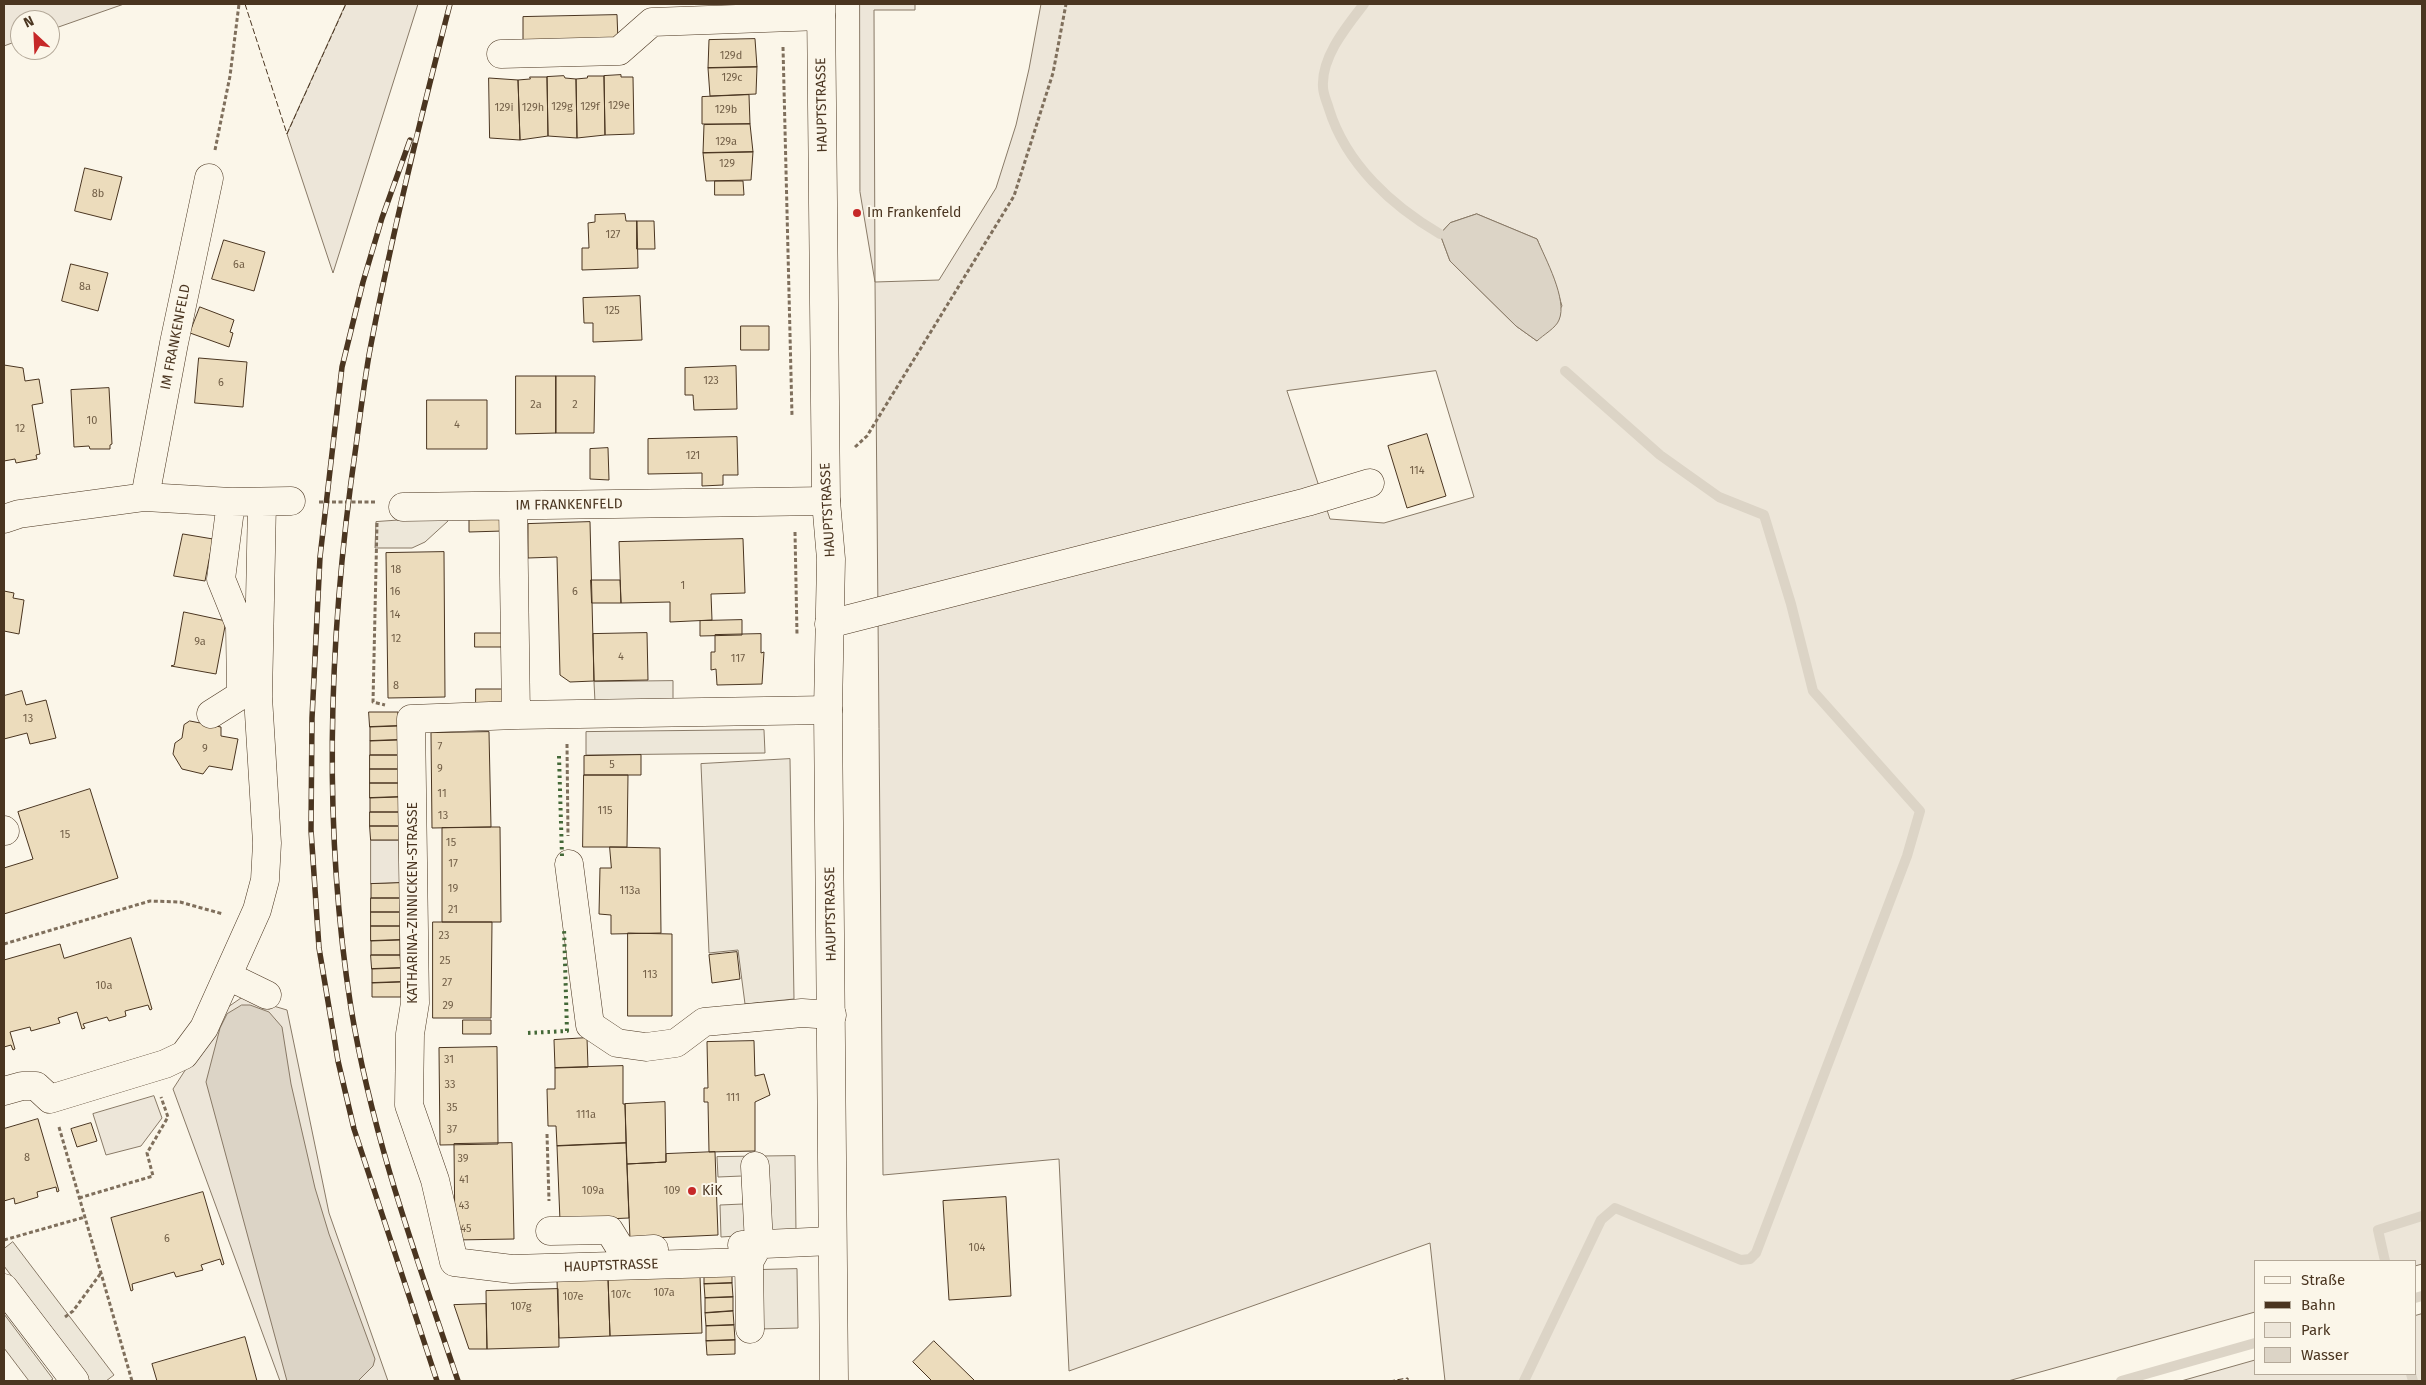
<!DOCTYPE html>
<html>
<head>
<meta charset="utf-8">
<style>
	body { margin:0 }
	#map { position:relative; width:2426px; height:1385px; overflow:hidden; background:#fbf6e9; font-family:"Fira Sans",sans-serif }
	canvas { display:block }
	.frame { position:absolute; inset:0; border:5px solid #4a3520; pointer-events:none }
	.legend { position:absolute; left:2254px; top:1260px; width:162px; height:115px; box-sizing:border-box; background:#fbf6e9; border:1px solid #b4a999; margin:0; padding:6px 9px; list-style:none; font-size:15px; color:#4a3520 }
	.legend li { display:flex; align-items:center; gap:10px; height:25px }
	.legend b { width:25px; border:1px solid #b4a999 }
	.north { position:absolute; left:10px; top:10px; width:50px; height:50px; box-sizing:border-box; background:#fbf6e9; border:1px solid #b4a999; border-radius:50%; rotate:335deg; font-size:14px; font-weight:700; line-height:20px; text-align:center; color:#4a3520 }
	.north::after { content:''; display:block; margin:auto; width:18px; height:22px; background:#c62828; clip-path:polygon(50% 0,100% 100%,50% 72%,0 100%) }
</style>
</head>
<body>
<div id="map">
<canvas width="2426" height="1385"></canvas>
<div class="frame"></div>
<ul class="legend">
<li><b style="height:6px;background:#fbf6e9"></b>Straße</li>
<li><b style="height:6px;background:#4a3520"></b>Bahn</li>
<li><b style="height:14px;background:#ede6d9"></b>Park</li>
<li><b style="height:14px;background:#dcd4c6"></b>Wasser</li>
</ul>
<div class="north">N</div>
</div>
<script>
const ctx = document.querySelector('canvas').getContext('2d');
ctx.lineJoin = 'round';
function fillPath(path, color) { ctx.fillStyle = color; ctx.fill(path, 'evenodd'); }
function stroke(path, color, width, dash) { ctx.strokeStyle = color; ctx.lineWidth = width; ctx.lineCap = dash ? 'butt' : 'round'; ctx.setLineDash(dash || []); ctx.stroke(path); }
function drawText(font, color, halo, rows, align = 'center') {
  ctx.font = font + ' "Fira Sans",sans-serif'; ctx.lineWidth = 4; ctx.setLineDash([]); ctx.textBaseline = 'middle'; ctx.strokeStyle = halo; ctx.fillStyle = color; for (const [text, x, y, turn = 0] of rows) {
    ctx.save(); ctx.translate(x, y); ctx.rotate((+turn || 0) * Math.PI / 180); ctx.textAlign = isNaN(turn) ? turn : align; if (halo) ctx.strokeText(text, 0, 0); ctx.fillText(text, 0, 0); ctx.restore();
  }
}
const green = new Path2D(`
	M4,4H124L50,30V20H20V40L4,46Z
	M346,4H418L333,273L287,134Z
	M860,4H915V10H874L875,282L939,280L996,188L1016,125L1029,69L1041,4H2422V1264L2415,1266V1261H2255V1312L2008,1381H1445L1430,1243L1069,1371L1059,1159L883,1175L875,282L860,192ZM1477,214L1537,239L1554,280L1562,306L1537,341L1516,326L1450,261L1440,234L1450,223ZM1436,371L1474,497L1384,523L1330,519L1287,391Z
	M371,840H399L400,883L371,884Z
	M243,997L287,1010L329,1213L388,1381H280L173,1089L224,1010Z
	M154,1096L162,1118L141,1146L106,1155L93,1114Z
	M2422,1314V1381H2181L2255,1360V1374H2415V1316Z`);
fillPath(green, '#ede6d9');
stroke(green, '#887966', 1);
const parking = new Path2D(`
	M446,517L448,521L425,542L412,548H375L376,522Z
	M673,681V701L595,702L594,682Z
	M764,730L765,753L586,755V732Z
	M790,759L794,999L745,1004L738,950L709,953L701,764Z
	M795,1156L796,1232L721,1237L720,1205L743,1204L742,1176L718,1177L717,1157Z
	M13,1242L114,1375L106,1381H90L4,1266V1249Z
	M797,1269L798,1328L759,1329L758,1270Z
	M4,1314L53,1379L50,1381H29L4,1348Z`);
fillPath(parking, '#ede7d9');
stroke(parking, '#887966', 1);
const water = new Path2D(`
	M1477,214L1537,239C1545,258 1568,300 1559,320C1556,328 1543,335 1537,341L1516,326L1450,261L1440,234L1450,223Z
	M242,1005H250L269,1012L282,1027L291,1084L315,1188L329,1234L375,1359L373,1366L358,1381H287L206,1082L220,1028L227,1014Z`);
fillPath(water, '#dcd4c6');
stroke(water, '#887966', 1);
stroke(new Path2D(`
	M1364,4C1347,26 1321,57 1323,87C1323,94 1327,102 1329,109C1346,164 1392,206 1440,234
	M2385,1261L2378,1230L2422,1216
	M2415,1298L2422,1296
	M2411,1374L2413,1381
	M1524,1381L1601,1220L1615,1208L1741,1260L1750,1259L1756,1253L1907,856L1920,811L1813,691L1791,604L1764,515L1719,497L1660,455L1565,371
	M2121,1381L2255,1343`), '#dcd4c6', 10);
const building = new Path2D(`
	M617,15L618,41L523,42V17Z
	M755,39L757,67L708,68L709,40Z
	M757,67L756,94L710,96L708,68Z
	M621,75V77H633L634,134L605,135L604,76Z
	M564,76L565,78L576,79L577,138L548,136L547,77Z
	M588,76H604L605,135L577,138L576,79L587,78Z
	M530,77H547L548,136L520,140L518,80L530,79Z
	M489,78L518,80L520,140L490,138Z
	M749,95L750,124H702V97Z
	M750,124L753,152L703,153L704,125Z
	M753,152L751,180L706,181L703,153Z
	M85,168L122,177L111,220L75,211Z
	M715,181H743L744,195H715Z
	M625,214L626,221H637L638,268L582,270V248H589L588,223L595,222V215Z
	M637,221H654L655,249H637Z
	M224,240L265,252L254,291L212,279Z
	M71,264L108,273L98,311L62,301Z
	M640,296L642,340L593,342V323H584L583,298Z
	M200,307L234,320L230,332L233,333L229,347L190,333Z
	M741,326H769V350H741Z
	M199,358L247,362L243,407L195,403Z
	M4,365L23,368L25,381L39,379L43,403L32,405L40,454L36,455L37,459L16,463L15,459L4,461Z
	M736,366L737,409L694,410L693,395H685V368Z
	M516,376H556V433L516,434Z
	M556,376H595L594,433H556Z
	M109,388L112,444L110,445V449H90L89,446L74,447L71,390Z
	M427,400H487V449H427Z
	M1427,434L1446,496L1407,508L1388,446Z
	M737,437L738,475H723V485L702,486V473L648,474V439Z
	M608,448L609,480L590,479V449Z
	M502,517L503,531L469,532V518Z
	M590,522L594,681L570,682L560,675L557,557L528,558V524Z
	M183,534L213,539L205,581L174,576Z
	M743,539L745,593L711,594L712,620L670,622V602L621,603L619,542Z
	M444,552L445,697L388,698L386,553Z
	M591,580H620L621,603H592Z
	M4,591L14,593L13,598L24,600L19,634L4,631Z
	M184,612L226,621L216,674L171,666L174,665Z
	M742,620V635L700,636V621Z
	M475,633H504V647H475Z
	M647,633L648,680L594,681L593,634Z
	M761,634V653L764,652L762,684L717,685L716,669L711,670V652H715V635Z
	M476,689H504L505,702L476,703Z
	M22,691L26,705L46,700L56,738L30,744L27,733L4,739V696Z
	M369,712H398V726L370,727Z
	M190,721L221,727V736L238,739L232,770L209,766L203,774L182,769L173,754L175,743L182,738L184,725Z
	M398,726V740L370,741V727Z
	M489,732L491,827L432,828L431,733Z
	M398,740V755H370V741Z
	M370,755H398L399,769H370Z
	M641,755V775H584V756Z
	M370,769H399V783H370Z
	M584,775H628L627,847H583Z
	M370,783H399V797L370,798Z
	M90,789L118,878L4,914V868L33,859L18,812Z
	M399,797V812H370V798Z
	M370,812H399V826H370Z
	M370,826H399V840H371Z
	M491,827H500L501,922H442V828Z
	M610,847L660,848L661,933L611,934V915L599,914L600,868H611Z
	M400,883V898H371V884Z
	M371,898H400V912H371Z
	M371,912H400V926H371Z
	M433,922H492L491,1018H433Z
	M371,926H400V940L371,941Z
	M628,933L672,934V1016H628Z
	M131,938L152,1009L150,1010L148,1005L125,1011L126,1016L109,1021L107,1017L83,1024L85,1028L82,1029L77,1012L58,1018L60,1023L31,1031L30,1027L10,1032L15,1049L13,1050L11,1045L4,1047V960L60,944L64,958Z
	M400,940V955H371V941Z
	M737,952L740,979L712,983L709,955Z
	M371,955H400L401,968L372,969Z
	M401,968V982L372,983V969Z
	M401,982V997H372V983Z
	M463,1020H491V1034H463Z
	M587,1038L588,1067L555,1068L554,1040Z
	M754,1041L755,1076L764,1074L770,1095L755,1102V1151L709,1152L708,1102H704V1088H708L707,1042Z
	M497,1047L498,1144L440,1145L439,1048Z
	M623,1066V1104H625L626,1143L557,1146L556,1126H548L547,1089H555V1068Z
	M665,1102L666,1162L627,1164L625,1104Z
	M38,1119L59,1191L57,1192L56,1187L37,1192L38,1197L15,1204L14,1198L4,1201V1129Z
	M91,1123L97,1141L77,1147L71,1129Z
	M512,1143L514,1239L455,1240L454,1144Z
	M626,1143L629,1218L560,1221L557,1146Z
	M715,1152L718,1235L630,1239L627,1164L666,1162V1154Z
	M203,1192L224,1264L222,1265L220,1259L201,1265L203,1270L176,1277L174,1272L132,1284L133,1290L131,1291L111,1218Z
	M1006,1197L1011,1296L949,1300L943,1201Z
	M732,1269V1283L704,1284V1270Z
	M700,1276L702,1333L610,1336L608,1278Z
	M608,1278L610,1336L559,1338L557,1280Z
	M732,1283L733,1297L705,1298L704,1284Z
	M558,1289L559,1347L487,1349L486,1291Z
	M733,1297V1311L705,1313V1298Z
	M486,1304L487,1349H469L454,1305Z
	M733,1311L734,1325L706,1326L705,1313Z
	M734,1325L735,1340L706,1341V1326Z
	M245,1337L257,1381H157L152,1364Z
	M735,1340V1354L707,1355L706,1341Z
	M934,1341L974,1380L973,1381H932L913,1362Z`);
fillPath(building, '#ecdcbc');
stroke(building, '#4a3520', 1);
const minor = new Path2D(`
	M501,54L619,51L652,22L821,16
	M145,497L174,343L209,178
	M513,506L516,715
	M403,507L826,501
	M4,519L19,514L145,497L231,502L291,501
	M829,624L1307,502L1370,483
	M211,714L241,695L240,626L221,579L231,502
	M4,830L5,831
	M569,864L590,1025L617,1043L646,1047L676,1043L704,1022L802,1013L832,1015
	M228,976L267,995
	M4,1091L22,1086H36L50,1099L165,1064L184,1055L204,1028L257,910L265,880L267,843L258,697L262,503
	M755,1166L759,1244L749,1262L512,1269L454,1262L435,1180L409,1105L410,1034L415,1003L411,719L516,715L828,710
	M550,1231L609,1230L622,1251L654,1249
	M742,1245L832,1241
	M749,1262L750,1329
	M4,1288L75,1381`);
const major = new Path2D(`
	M821,4L826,501L831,559L828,710L834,1381`);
stroke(minor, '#4a3520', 29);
stroke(major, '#4a3520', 29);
stroke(new Path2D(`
	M783,47L792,416
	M215,150L230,76L239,4
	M855,447L867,436L1014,196L1053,73L1066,4
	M319,502H375
	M377,523L373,702L385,705
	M795,532L797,635
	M567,744L568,836
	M4,944L150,901L180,902L223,914
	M59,1127L132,1381
	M547,1134L549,1201
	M79,1198L153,1176L147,1153L168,1117L161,1097
	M4,1240L85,1217
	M65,1317L73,1311L101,1273`), '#7f6f5c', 3, [4, 2.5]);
stroke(minor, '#fbf6e9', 28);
stroke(major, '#fbf6e9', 28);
const rail = new Path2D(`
	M450,4C420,120 391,237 369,355C364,385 360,415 356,446C329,631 322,823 351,1008C372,1136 417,1259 458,1381
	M410,140L382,218L363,282L342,367L320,557L312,718L311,830L319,948L338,1061L354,1129L437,1381`);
stroke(rail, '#4a3520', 5.5);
stroke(rail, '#fbf6e9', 4, [11]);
stroke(new Path2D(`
	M559,756L562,856
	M528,1033L567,1031L564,928`), '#436837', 4, [2.5, 4]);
stroke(new Path2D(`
	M245,4L287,134L346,4
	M1389,1381L1408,1378V1381`), '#4a3520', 1, [6, 2.5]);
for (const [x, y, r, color] of [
	[857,213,5,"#c62828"],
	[692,1191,5,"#c62828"]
]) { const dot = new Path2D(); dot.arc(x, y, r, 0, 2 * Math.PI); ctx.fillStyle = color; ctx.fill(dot); stroke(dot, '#fbf6e9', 2); }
drawText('11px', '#725f47', null, [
	["129d",731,56],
	["129c",732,78],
	["129e",619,106],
	["129g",562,107],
	["129f",590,107],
	["129i",504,108],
	["129h",533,108],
	["129b",726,110],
	["129a",726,142],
	["129",727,164],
	["8b",98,194],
	["127",613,235],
	["6a",239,265],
	["8a",85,287],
	["125",612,311],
	["123",711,381],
	["6",221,383],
	["2a",536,405],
	["2",575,405],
	["10",92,421],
	["4",457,425],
	["12",20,429],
	["121",693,456],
	["114",1417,471],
	["18",396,570],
	["1",683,586],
	["16",395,592],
	["6",575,592],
	["14",395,615],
	["12",396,639],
	["9a",200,642],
	["4",621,657],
	["117",738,659],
	["8",396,686],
	["13",28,719],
	["7",440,747],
	["9",205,749],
	["5",612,765],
	["9",440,769],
	["11",442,794],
	["115",605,811],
	["13",443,816],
	["15",65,835],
	["15",451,843],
	["17",453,864],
	["19",453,889],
	["113a",630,891],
	["21",453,910],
	["23",444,936],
	["25",445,961],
	["113",650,975],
	["27",447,983],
	["10a",104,986],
	["29",448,1006],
	["31",449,1060],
	["33",450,1085],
	["111",733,1098],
	["35",452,1108],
	["111a",586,1115],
	["37",452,1130],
	["8",27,1158],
	["39",463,1159],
	["41",464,1180],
	["109a",593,1191],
	["109",672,1191],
	["43",464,1206],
	["45",466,1229],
	["6",167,1239],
	["104",977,1248],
	["107a",664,1293],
	["107c",621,1295],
	["107e",573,1297],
	["107g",521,1307]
]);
drawText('14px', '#4a3520', '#fbf6e9', [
	["HAUPTSTRASSE",822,105,-91],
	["IM FRANKENFELD",176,337,-79],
	["IM FRANKENFELD",569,505,-1],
	["HAUPTSTRASSE",828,510,-93],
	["KATHARINA-ZINNICKEN-STRASSE",413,903,-90],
	["HAUPTSTRASSE",831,914,-91],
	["HAUPTSTRASSE",611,1266,-2]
]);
drawText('14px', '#4a3520', '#fbf6e9', [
	["Im Frankenfeld",867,213],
	["KiK",702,1191]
], 'left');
</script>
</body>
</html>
